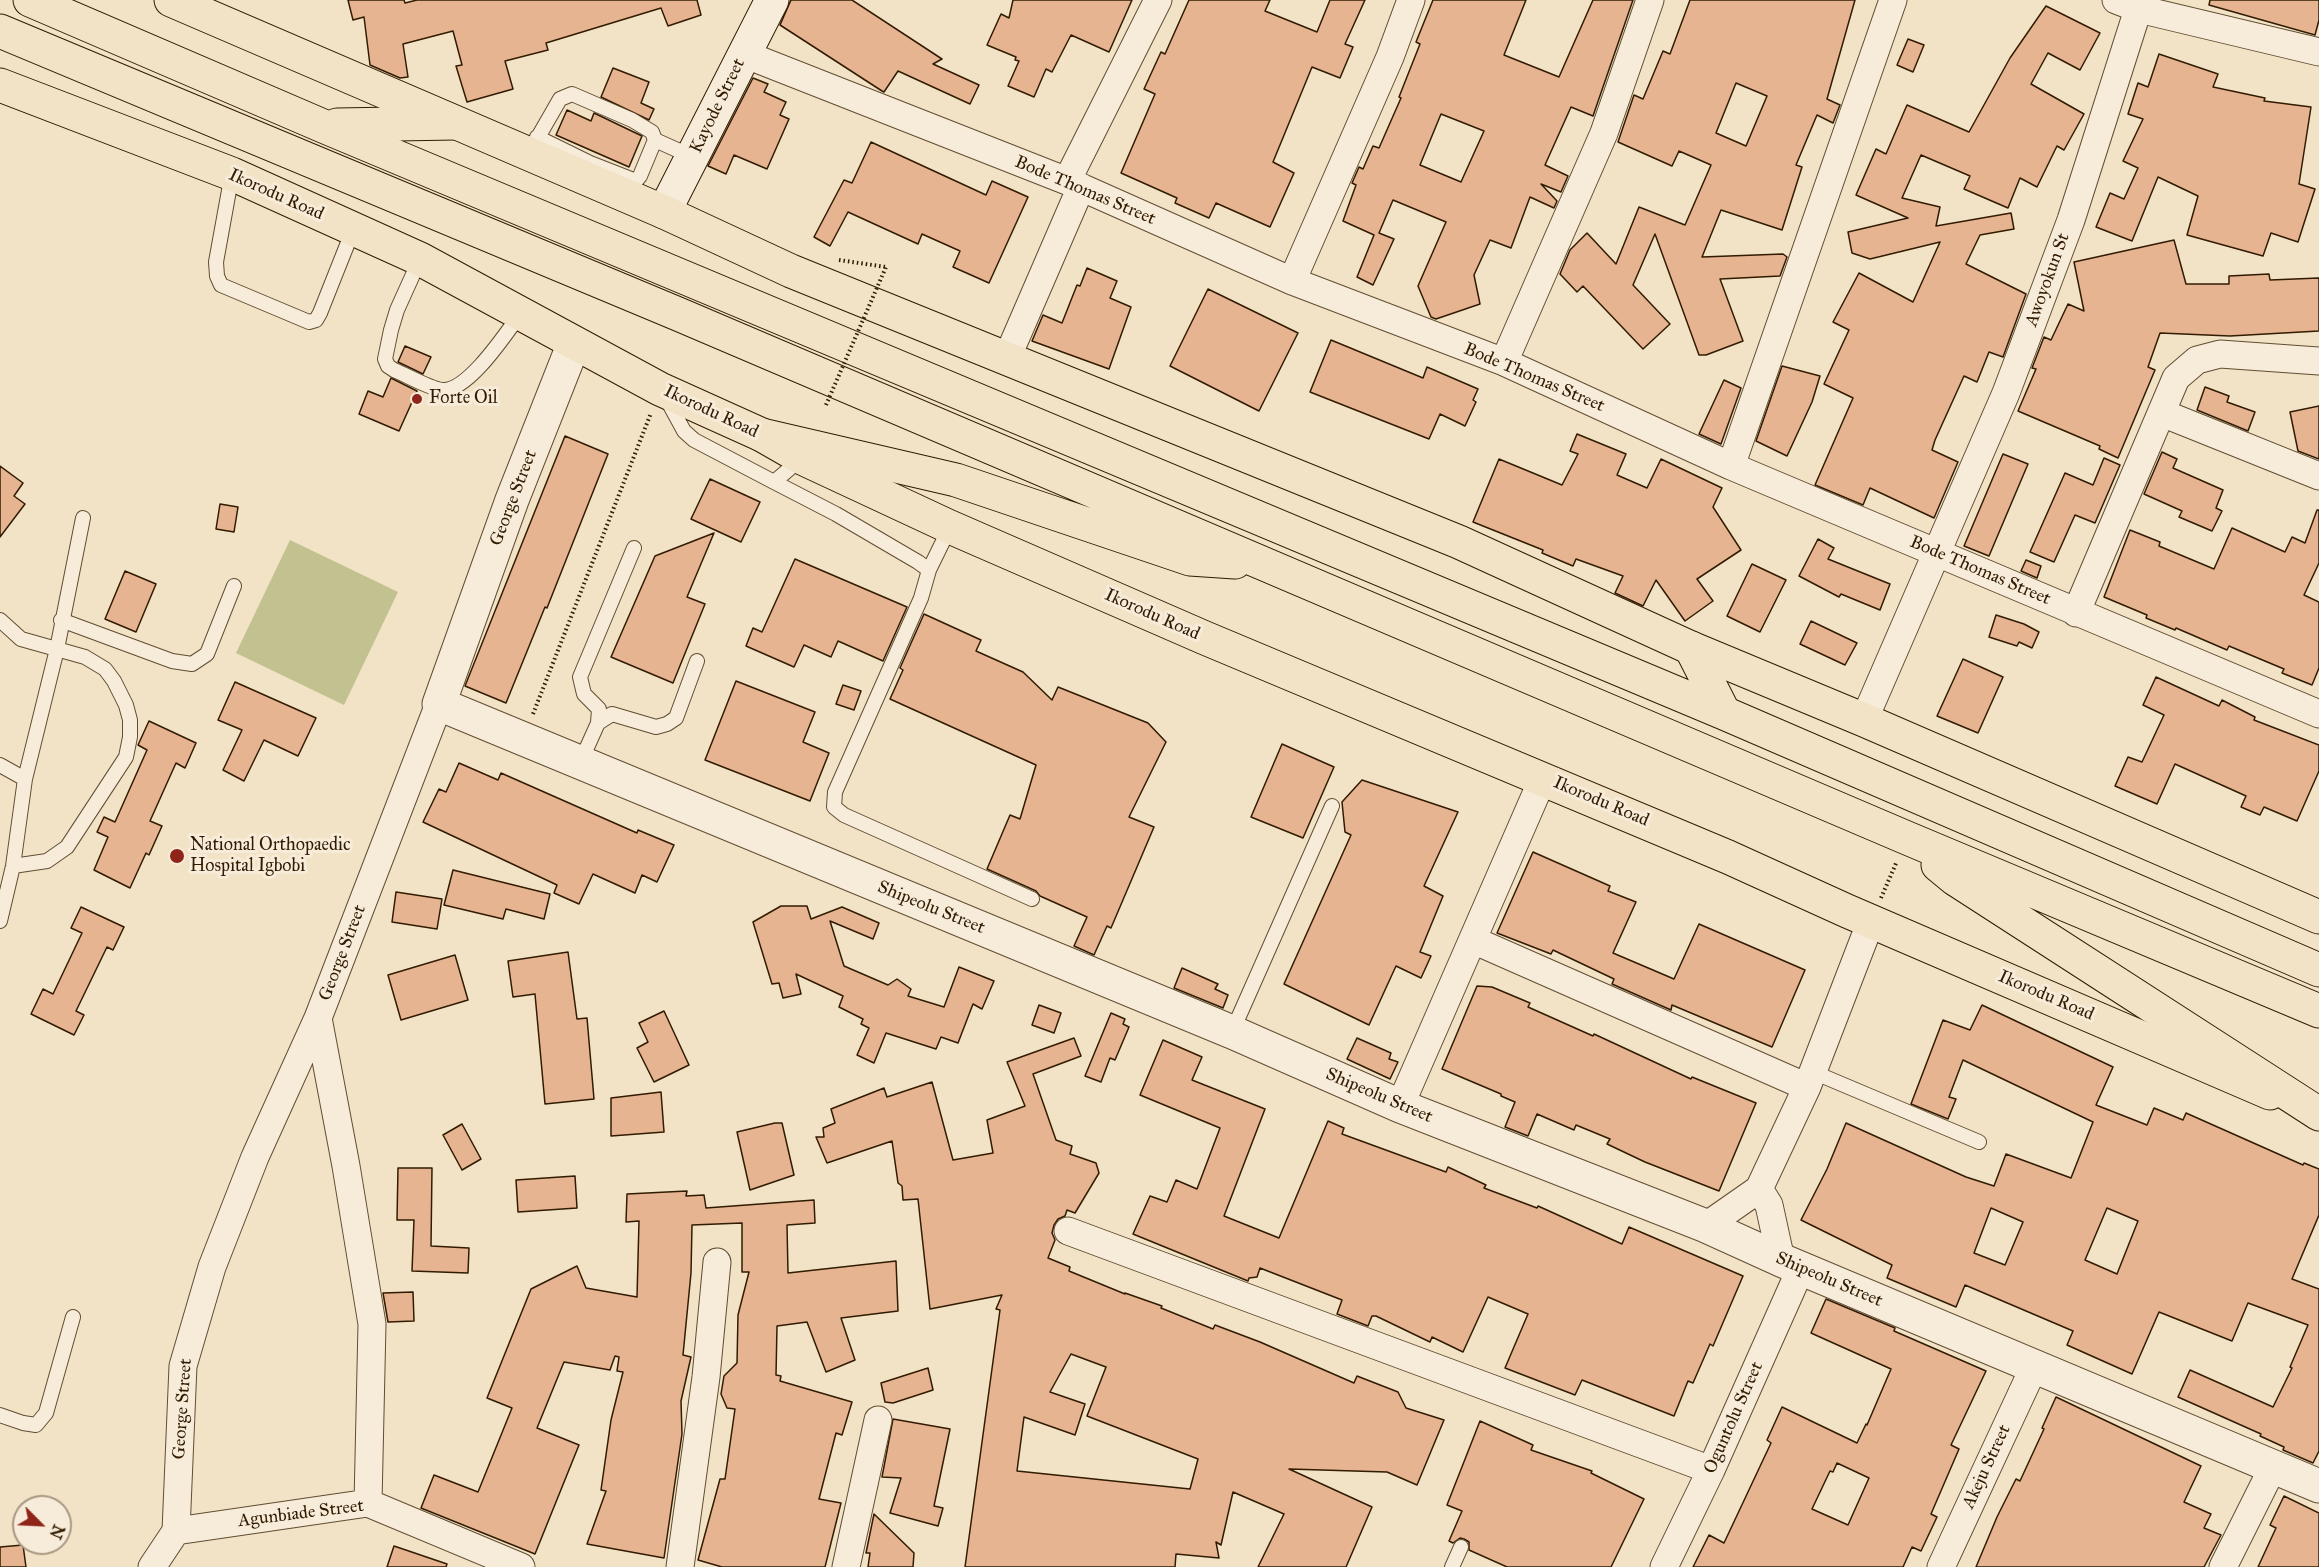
<!DOCTYPE html>
<html>
<head>
<meta charset="utf-8">
<style>
	body { margin:0 }
	#map { position:relative; width:2319px; height:1567px; overflow:hidden; background:#f2e2c6; font-family:"IM FELL Great Primer",serif }
	canvas { display:block }
	.north { position:absolute; left:12px; top:1495px; width:60px; height:60px; box-sizing:border-box; background:#f7ecda; border:2px solid #a89883; border-radius:50%; rotate:114deg; font-size:16px; font-weight:700; line-height:24px; text-align:center; color:#311b01 }
	.north::after { content:''; display:block; margin:auto; width:21px; height:27px; background:#8f2418; clip-path:polygon(50% 0,100% 100%,50% 72%,0 100%) }
</style>
</head>
<body>
<div id="map">
<canvas width="2319" height="1567"></canvas>
<div class="north">N</div>
</div>
<script>
const ctx = document.querySelector('canvas').getContext('2d');
ctx.lineJoin = 'round';
function fillPath(path, color) { ctx.fillStyle = color; ctx.fill(path, 'evenodd'); }
function stroke(path, color, width, dash) { ctx.strokeStyle = color; ctx.lineWidth = width; ctx.lineCap = dash ? 'butt' : 'round'; ctx.setLineDash(dash || []); ctx.stroke(path); }
function drawText(font, color, halo, rows, align = 'center') {
  ctx.font = font + ' "IM FELL Great Primer",serif'; ctx.lineWidth = 6; ctx.setLineDash([]); ctx.textBaseline = 'middle'; ctx.strokeStyle = halo; ctx.fillStyle = color; for (const [text, x, y, turn = 0] of rows) {
    ctx.save(); ctx.translate(x, y); ctx.rotate((+turn || 0) * Math.PI / 180); ctx.textAlign = isNaN(turn) ? turn : align; if (halo) ctx.strokeText(text, 0, 0); ctx.fillText(text, 0, 0); ctx.restore();
  }
}
fillPath(new Path2D(`
	M290,540L398,592L344,705L236,653Z`), '#c2c190');
const building = new Path2D(`
	M348,0H404L405,3L417,0H697L701,15L668,26L661,8L546,43L548,50L505,61L513,89L467,102L456,66L462,65L453,31L403,44L408,77L400,78L370,65L364,17L353,20Z
	M791,0H852L942,59L933,64L979,85L970,104L898,71L884,92L882,91L780,25Z
	M1013,0H1132L1109,52L1071,35L1052,72L1046,69L1034,97L1008,86L1019,61L1015,60L1016,57L987,45L1001,14L1009,18Z
	M1189,0H1270L1265,11L1317,32L1330,0H1365L1345,44L1353,47L1340,78L1312,67L1273,162L1294,173L1270,227L1216,203L1209,218L1175,203L1177,198L1121,173L1155,94L1144,89L1161,52L1165,54Z
	M1433,0H1526L1504,55L1559,77L1593,0H1633L1593,116L1571,107L1545,165L1568,176L1561,192L1541,184L1557,201L1554,208L1530,197L1511,248L1490,240L1474,275L1480,304L1436,319L1431,317L1418,286L1446,222L1393,200L1379,233L1394,239L1373,285L1357,277L1374,235L1343,221L1356,185L1352,183L1359,167L1363,169L1373,146L1379,148L1401,98L1399,97L1420,44L1416,42ZM1441,114L1484,131L1461,182L1420,165Z
	M1690,0H1855L1827,99L1840,105L1833,123L1817,115L1796,165L1802,167L1782,230L1721,210L1702,257L1783,254L1787,257L1780,276L1720,279L1743,341L1706,355H1699L1655,234L1633,285L1670,324L1643,349L1583,286L1577,292L1560,274L1570,250L1587,233L1616,264L1639,207L1685,225L1711,165L1679,151L1672,166L1618,142L1634,95L1643,99L1663,51L1670,54ZM1736,83L1767,96L1746,146L1716,133Z
	M2210,0H2319V20L2315,35L2209,5Z
	M2046,6L2100,33L2080,70L2048,53L2031,84L2084,114L2064,150L2057,146L2037,187L2020,178L2008,208L1964,189L1970,176L1921,155L1902,198L1940,207L1936,226L2011,213L2014,229L1980,235L1966,264L2026,294L2003,357L1989,352L1977,382L1964,376L1935,440L1932,450L1958,462L1934,518L1870,488L1863,505L1815,485L1853,398L1824,384L1849,330L1833,322L1859,273L1913,302L1940,242L1870,259L1852,253L1848,232L1908,218L1856,195L1876,149L1886,154L1907,105L1969,132L2010,58Z
	M1908,39L1924,45L1913,72L1897,65Z
	M2159,54L2218,74L2213,87L2265,98L2264,101L2311,107L2299,184L2315,189L2298,242L2271,233L2263,256L2187,235L2198,196L2158,177L2132,241L2096,227L2110,193L2124,199L2138,168L2123,161L2143,119L2128,114L2138,83L2148,87Z
	M613,68L649,82L641,103L654,109L649,120L601,97Z
	M753,78L768,84L764,92L786,102L780,115L789,119L767,169L734,155L726,174L708,166Z
	M567,110L591,121L594,113L642,136L629,167L556,135Z
	M871,142L986,195L992,181L1028,197L989,283L953,267L960,251L922,234L918,244L848,212L830,246L814,237L844,180L852,183Z
	M2174,240L2186,284H2229V276L2269,274L2270,280L2319,278V331L2230,336L2160,333L2148,367L2155,370L2118,458L2099,449L2100,446L2018,411L2036,369L2032,368L2044,337L2051,340L2068,304L2084,311L2074,262Z
	M1087,268L1117,281L1110,298L1131,307L1109,369L1032,341L1043,315L1062,323L1077,285L1080,286Z
	M1208,289L1298,333L1259,411L1170,366Z
	M1331,340L1423,378L1427,367L1478,389L1473,400L1476,402L1465,426L1440,414L1429,439L1310,392Z
	M405,346L431,357L423,374L398,362Z
	M1782,366L1820,376L1812,402L1787,456L1756,441Z
	M391,378L417,391L399,431L359,414L368,391L383,397Z
	M1724,380L1741,388L1721,444L1699,434Z
	M2205,387L2229,396L2227,402L2255,412L2248,431L2197,410Z
	M2319,406V459L2298,451L2290,412Z
	M1577,434L1626,454L1617,475L1647,488L1661,459L1722,488L1713,507L1741,550L1697,579L1713,601L1685,621L1656,580L1643,606L1615,593L1623,576L1576,559L1573,566L1542,553L1543,550L1473,522L1499,459L1562,485L1578,454L1570,451Z
	M565,436L608,454L547,608L545,607L506,703L465,686Z
	M2162,452L2177,459L2173,468L2223,490L2216,508L2222,511L2212,531L2179,517L2182,511L2144,494Z
	M2003,454L2028,464L1989,556L1964,546Z
	M2104,458L2120,465L2095,523L2075,515L2054,562L2030,552L2065,473L2093,485Z
	M0,466L23,483L14,496L25,504L0,537Z
	M710,479L760,502L741,542L691,519Z
	M220,504L238,507L234,532L216,529Z
	M2317,510H2319V563L2304,595L2319,602V668L2312,685L2282,673L2284,669L2229,646L2227,650L2176,628L2175,630L2146,618L2147,615L2104,597L2130,530L2160,542L2159,546L2214,569L2232,528L2285,552L2292,537L2305,543Z
	M714,533L687,597L705,604L673,683L611,657L655,556Z
	M1818,539L1834,548L1828,559L1890,584L1880,610L1841,594L1839,597L1799,576Z
	M795,559L907,607L883,661L838,641L831,657L804,645L794,667L746,646L753,628L762,632Z
	M2026,560L2041,566L2037,578L2021,571Z
	M1752,564L1786,580L1760,632L1727,616Z
	M125,571L156,584L136,632L105,619Z
	M924,614L981,640L976,651L1023,672L1052,700L1058,687L1148,723L1166,742L1129,817L1154,827L1111,928L1107,926L1094,955L1074,946L1087,917L1040,896L1036,891L987,869L1010,815L1020,819L1036,765L890,699L903,670L900,668Z
	M1996,615L2024,624L2039,632L2032,648L2019,642L2017,646L1989,637Z
	M1811,621L1857,643L1845,665L1800,644Z
	M1963,659L2003,677L1978,733L1937,716Z
	M2156,677L2219,706L2222,700L2255,717L2254,720L2319,745V771L2297,821L2264,807L2260,815L2241,807L2246,796L2175,764L2157,804L2115,786L2128,757L2142,762L2164,715L2143,705Z
	M736,681L815,712L803,742L829,753L810,801L705,760Z
	M235,682L316,718L298,756L264,740L244,781L223,770L242,730L218,720Z
	M843,685L861,691L854,710L836,704Z
	M149,721L196,743L185,768L176,763L150,821L162,826L149,855L146,853L130,888L94,870L108,837L97,832L104,817L115,822L147,750L138,745Z
	M1282,744L1334,767L1303,838L1251,817Z
	M459,763L498,780L501,773L637,833L638,830L674,845L657,882L642,875L635,893L593,874L579,904L554,893L557,885L423,822L439,789L446,792Z
	M1362,780L1458,812L1424,886L1443,896L1420,952L1431,956L1421,978L1396,966L1369,1025L1284,984L1351,835L1345,832L1342,802Z
	M1533,852L1610,886L1608,891L1636,902L1613,953L1674,979L1699,924L1805,970L1772,1047L1672,1005L1671,1010L1612,984L1614,979L1553,950L1551,954L1497,933Z
	M453,870L550,894L544,919L506,909L503,919L444,905Z
	M396,892L442,899L437,929L392,922Z
	M781,906H807L811,919L842,907L879,923L873,939L830,921L844,966L888,985L897,979L911,989L908,996L944,1007L959,967L994,981L982,1009L973,1004L958,1043L941,1037L936,1049L886,1033L874,1063L857,1055L869,1028L861,1024L863,1019L839,1007L843,996L796,974L801,994L783,998L779,983L772,984L753,922Z
	M81,907L124,927L113,950L107,947L76,1011L84,1015L74,1035L31,1014L43,989L53,994L82,933L71,928Z
	M568,952L577,1019L587,1018L594,1099L545,1104L535,994L513,997L508,961Z
	M455,955L468,1000L401,1020L388,975Z
	M1182,968L1218,984L1215,989L1228,995L1223,1008L1174,988Z
	M1477,986L1492,987L1530,1003L1528,1007L1593,1036L1594,1034L1691,1079L1692,1077L1756,1103L1719,1191L1645,1162L1607,1144L1610,1139L1576,1125L1574,1130L1537,1114L1528,1136L1505,1127L1515,1102L1501,1096V1094L1442,1069Z
	M1039,1005L1061,1013L1054,1033L1032,1025Z
	M1982,1005L2113,1067L2096,1105L2147,1125L2154,1108L2183,1120L2186,1113L2303,1165L2304,1163L2319,1169V1215L2292,1279L2319,1289V1451L2313,1463L2283,1450L2284,1447L2260,1436L2261,1434L2178,1397L2190,1370L2273,1407L2292,1368L2290,1367L2308,1325L2248,1303L2232,1341L2159,1312L2132,1374L2067,1345L2073,1331L1965,1285L1956,1307L1887,1278L1892,1265L1801,1220L1827,1169L1846,1123L1966,1177L1994,1186L2006,1154L2071,1178L2093,1122L1963,1060L1949,1097L1956,1099L1948,1119L1911,1104L1943,1020L1970,1030ZM1991,1208L2023,1222L2005,1265L1974,1253ZM2107,1208L2138,1221L2117,1274L2085,1260Z
	M664,1011L689,1065L654,1082L637,1048L648,1042L639,1023Z
	M1111,1013L1125,1019L1123,1024L1129,1027L1115,1060L1110,1058L1101,1082L1085,1076Z
	M1074,1038L1081,1056L1033,1074L1056,1140L1072,1146L1070,1154L1096,1163L1099,1173L1075,1213L1067,1210L1065,1216L1058,1219L1054,1225L1052,1233L1055,1240L1048,1258L1070,1267L1069,1271L1125,1294V1293L1162,1306L1161,1308L1213,1329L1215,1325L1260,1342L1354,1383L1357,1376L1398,1392L1406,1408L1444,1420L1417,1485L1387,1472L1289,1469L1372,1507L1346,1567H1258L1284,1514L1233,1492L1221,1545L1216,1542L1219,1558L1176,1554L1175,1567H965L1000,1310L996,1309L1002,1295L930,1309L918,1199L903,1200L902,1186L898,1183L892,1141L827,1163L816,1137H824L823,1128L835,1123L831,1109L884,1088L887,1097L932,1082L953,1160L993,1153L987,1120L1025,1106L1007,1062ZM1071,1354L1106,1367L1087,1416L1198,1459L1190,1489L1017,1471L1024,1417L1075,1435L1085,1404L1050,1392Z
	M1357,1038L1391,1053L1389,1059L1398,1062L1390,1079L1347,1059Z
	M1163,1040L1202,1057L1192,1080L1265,1109L1224,1216L1279,1238L1328,1121L1344,1128L1342,1134L1446,1172L1448,1167L1486,1185L1484,1188L1537,1208L1538,1206L1622,1244L1629,1227L1743,1276L1713,1346L1710,1344L1693,1383L1688,1381L1674,1416L1582,1380L1575,1395L1505,1368L1528,1314L1488,1297L1463,1352L1432,1337L1430,1342L1376,1316H1372L1368,1326L1337,1314L1342,1300L1260,1268L1257,1277L1249,1278L1248,1281L1133,1234L1150,1196L1167,1202L1176,1180L1197,1189L1220,1128L1140,1095Z
	M661,1092L664,1132L611,1136V1098Z
	M775,1123H782L794,1175L750,1190L737,1132Z
	M462,1124L481,1159L462,1170L443,1135Z
	M398,1168H432L431,1246L469,1248L468,1273L412,1271L414,1220H397Z
	M575,1176L577,1208L518,1212L516,1180Z
	M687,1191L686,1196L704,1195L706,1208L814,1200L815,1223L787,1225L788,1273L896,1261L898,1311L841,1318L855,1360L826,1372L807,1322L777,1326L776,1375L781,1376L780,1381L852,1402L842,1435L836,1433L819,1499L841,1503L825,1567H722L698,1560L720,1479H725L735,1409L727,1408L721,1394L724,1376L737,1363L738,1315L749,1272H742V1223L692,1225L691,1273L683,1355L691,1357L681,1401L682,1434L664,1558L587,1544L606,1491L601,1490L611,1420L623,1372L617,1371L619,1357L615,1356L610,1370L564,1362L537,1428L579,1445L535,1554L421,1508L434,1475L478,1492L512,1408L487,1398L531,1289L577,1266L586,1288L637,1297L639,1221L626,1222L627,1194Z
	M413,1292L414,1321L388,1322L383,1293Z
	M1826,1299L1895,1328L1894,1331L1986,1371L1951,1445L1959,1449L1931,1514L1937,1517L1921,1551L1912,1547L1903,1567H1693L1709,1535L1724,1543L1771,1443L1767,1440L1782,1407L1857,1443L1866,1424L1867,1425L1891,1369L1811,1333ZM1837,1463L1869,1478L1848,1525L1812,1509L1830,1471L1833,1472Z
	M928,1368L933,1390L893,1403L885,1402L881,1383Z
	M2056,1397L2201,1466L2184,1502L2211,1514L2204,1528L2221,1535L2204,1567H1976L1997,1517L2016,1479L2020,1481L2044,1429L2042,1428Z
	M893,1419L950,1429L934,1506L943,1508L938,1526L890,1513L901,1478L882,1477Z
	M1480,1421L1533,1445L1531,1450L1592,1471L1591,1473L1644,1499L1611,1567H1507L1469,1550V1542L1464,1539L1460,1538L1453,1543L1449,1541L1462,1511L1447,1505Z
	M2284,1496L2319,1513V1567H2258L2276,1528L2270,1525Z
	M874,1514L914,1553L913,1567H868L870,1553H866Z
	M23,1545L26,1567H0V1547Z
	M394,1546L447,1564L446,1567H387Z`);
fillPath(building, '#e7b491');
stroke(building, '#311b01', 1.5);
const service = new Path2D(`
	M537,137L590,163L636,181L640,176L655,140
	M529,153L560,99L572,94L632,120L652,132L655,140L693,157
	M232,174L216,262L217,276L221,285L309,322L316,320L320,313L353,230
	M420,259L397,310L391,330L385,359L388,366L394,370C406,375 431,389 442,390C468,392 507,332 521,313
	M666,398L684,431L694,440L774,482L802,458
	M774,482L836,514L918,562L929,570L921,598L835,792L834,807L844,815L1032,899
	M929,570L950,527
	M0,620L21,639L85,657L105,669L114,681L126,705L130,720V737L126,757L67,847L47,861L13,866
	M61,620L172,661L192,664L207,654L234,586
	M598,723L612,714L656,727L667,724L676,718L697,661
	M580,763L598,723L599,709L584,694L580,677L634,548
	M0,765L25,779L13,866L0,921
	M25,779L57,649L83,518
	M1232,1032L1332,806
	M1813,1072L1979,1142
	M0,1415L23,1423L36,1425L46,1413L73,1317
	M1452,1567L1461,1547`);
const minor = new Path2D(`
	M2116,0L2139,9L2319,52
	M744,54L1067,181L1292,281L1504,362L1731,466L2319,714
	M1067,181L1158,0
	M1292,281L1390,57L1411,0
	M1007,358L1081,187
	M1504,362L1604,133L1650,0
	M2162,413L2319,476
	M1731,466L1893,0
	M2076,613L2176,378L2197,360L2220,354L2319,361
	M1864,720L2006,393L2071,220L2141,0
	M1473,940L1807,1087
	M318,1018L346,1166L372,1324L368,1503
	M1400,1106L1543,778
	M1759,1189L1769,1205L1781,1260
	M1706,1226L1759,1189L1807,1087L1871,921
	M1068,1231L1711,1470
	M176,1531L368,1503L521,1567
	M152,1567L176,1531L183,1366L212,1267L255,1157L318,1018L439,704
	M680,1567L706,1377L717,1262
	M846,1567L878,1420
	M1664,1567L1711,1470L1801,1268
	M1941,1567L2034,1367
	M2223,1567L2273,1467`);
const tertiary = new Path2D(`
	M574,343L512,500L439,704L1232,1032L1400,1106L1706,1226L1781,1260L2319,1486`);
const secondary = new Path2D(`
	M664,212L772,0`);
const primary = new Path2D(`
	M171,0L664,212L791,271L1459,542L1691,648L1864,720L2319,917
	M0,85L232,174L420,259L660,389L762,435L802,458L950,527L1205,638L1728,857L1847,911L2270,1093`);
const motorway = new Path2D(`
	M30,0L323,126L1724,713L2319,970
	M0,31L678,314L1907,838L2319,1011
	M337,125L455,123
	M762,435L956,480L1190,559L1235,562
	M1691,648L1724,713
	M1938,865L1955,879L2319,1114`);
stroke(service, '#614d32', 16);
stroke(minor, '#614d32', 29);
stroke(tertiary, '#614d32', 35);
stroke(secondary, '#311b01', 35);
stroke(primary, '#311b01', 35);
stroke(motorway, '#311b01', 35);
stroke(new Path2D(`
	M839,260L886,267
	M533,714L651,413
	M1881,898L1897,861`), '#311b01', 4, [1.5, 3]);
stroke(service, '#f7ecda', 14);
stroke(minor, '#f7ecda', 27);
stroke(tertiary, '#f7ecda', 33);
stroke(secondary, '#f7ecda', 33);
stroke(primary, '#f2e2c6', 33);
stroke(motorway, '#f2e2c6', 33);
stroke(new Path2D(`
	M826,405L886,267`), '#311b01', 4, [1.5, 3]);
for (const [x, y, r, color] of [
	[417,399,6,"#8f2418"],
	[177,856,8,"#8f2418"]
]) { const dot = new Path2D(); dot.arc(x, y, r, 0, 2 * Math.PI); ctx.fillStyle = color; ctx.fill(dot); stroke(dot, '#f7ecda', 2); }
drawText('18px', '#311b01', '#f7ecda', [
	["Kayode Street",718,106,-64],
	["Bode Thomas Street",1085,191,23],
	["Ikorodu Road",276,195,24],
	["Awoyokun St",2048,280,-70],
	["Bode Thomas Street",1534,378,23],
	["Ikorodu Road",711,412,25],
	["George Street",514,498,-69],
	["Bode Thomas Street",1980,571,23],
	["Ikorodu Road",1152,615,24],
	["Ikorodu Road",1601,802,23],
	["Shipeolu Street",931,908,22],
	["George Street",343,953,-69],
	["Ikorodu Road",2046,996,23],
	["Shipeolu Street",1379,1096,23],
	["Shipeolu Street",1829,1280,23],
	["George Street",183,1409,-86],
	["Oguntolu Street",1734,1418,-66],
	["Akeju Street",1987,1467,-65],
	["Agunbiade Street",301,1514,-7]
]);
drawText('18px', '#311b01', '#f7ecda', [
	["Forte Oil",429,399],
	["National Orthopaedic",190,846],
	["Hospital Igbobi",190,867]
], 'left');
</script>
</body>
</html>
